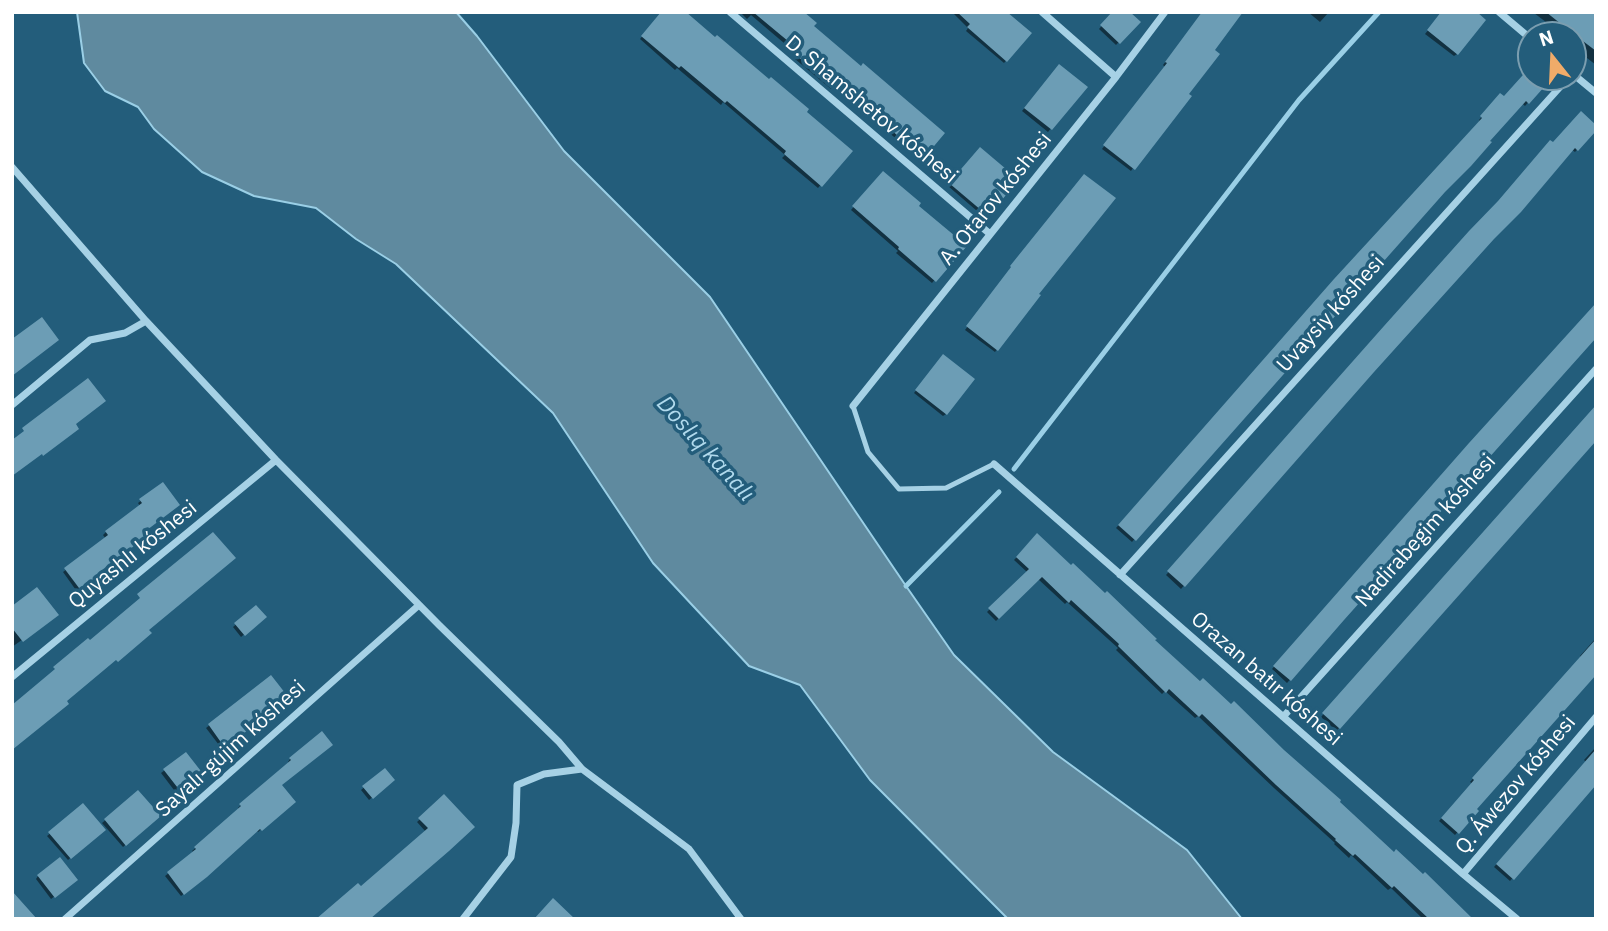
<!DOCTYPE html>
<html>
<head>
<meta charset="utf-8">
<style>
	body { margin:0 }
	#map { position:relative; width:1608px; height:931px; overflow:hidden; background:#235d7b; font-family:"IBM Plex Sans",sans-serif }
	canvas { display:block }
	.frame { position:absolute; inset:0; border:14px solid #fff; pointer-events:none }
	.north { position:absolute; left:1517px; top:21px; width:70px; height:70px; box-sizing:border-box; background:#235d7b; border:2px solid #7b9eb0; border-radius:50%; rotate:342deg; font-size:19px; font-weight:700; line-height:28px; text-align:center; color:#fff }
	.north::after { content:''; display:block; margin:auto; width:24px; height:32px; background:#f0ab69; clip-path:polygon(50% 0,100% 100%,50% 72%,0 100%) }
</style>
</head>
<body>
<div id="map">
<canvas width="1608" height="931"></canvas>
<div class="frame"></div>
<div class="north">N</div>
</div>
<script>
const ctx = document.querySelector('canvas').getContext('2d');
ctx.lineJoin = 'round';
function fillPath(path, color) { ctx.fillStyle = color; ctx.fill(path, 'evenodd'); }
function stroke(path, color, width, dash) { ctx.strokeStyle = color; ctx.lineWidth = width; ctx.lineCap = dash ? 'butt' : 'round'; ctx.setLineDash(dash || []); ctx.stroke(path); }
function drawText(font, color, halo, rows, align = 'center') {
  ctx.font = font + ' "IBM Plex Sans",sans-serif'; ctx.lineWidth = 7; ctx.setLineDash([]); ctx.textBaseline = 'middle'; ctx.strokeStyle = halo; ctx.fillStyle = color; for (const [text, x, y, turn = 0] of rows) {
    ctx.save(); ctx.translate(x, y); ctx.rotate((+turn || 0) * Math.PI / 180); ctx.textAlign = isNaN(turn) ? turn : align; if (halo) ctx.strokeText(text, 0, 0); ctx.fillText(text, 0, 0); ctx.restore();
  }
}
const water = new Path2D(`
	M77,12H456L477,36L564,151L710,297L906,586L954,655L1053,752L1187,850L1242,919H1008L870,780L800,685L749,666L653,563L553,413L396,264L356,239L316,208L254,196L202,172L154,129L138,107L105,91L84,63Z`);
fillPath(water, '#5f8a9f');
stroke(water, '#9acfe6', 2);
fillPath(new Path2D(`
	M663,12L769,81L850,151L818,188L782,158L785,155L723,102L721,105L677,68L675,70L640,39Z
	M740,12H802L811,27L943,133L920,159L834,86L831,89L795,59L798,55L751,15L747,19Z
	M952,12H1004L1029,34L1004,63L966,31L968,28Z
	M1114,12L1138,22L1116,45L1099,29Z
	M1204,12L1212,50L1131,171L1102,149L1165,67L1163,65Z
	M1308,12H1329L1320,22Z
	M1443,12L1457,54L1454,56L1425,34Z
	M1596,12V65L1578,51L1580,49L1573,43V35H1563L1534,13Z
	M1531,68V77H1542L1547,81L1525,106L1522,103L1132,542L1116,528L1332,284L1480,121L1479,120L1500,96L1504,98Z
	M1057,69L1085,87L1048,132L1022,111Z
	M1596,128L1575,152L1571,149L1236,525L1181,589L1166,575L1381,331L1553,145Z
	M980,149L1016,180L984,217L948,186Z
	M883,173L916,206L964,246L932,283L896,253L898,251L851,210Z
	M1081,179L1080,238L995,352L965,330L1010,271L1009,270Z
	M941,359L946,414L943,416L914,393Z
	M1562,373L1287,683L1272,669L1467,448Z
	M1596,407L1339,728L1336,731L1321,717Z
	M162,484L141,533L100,570V577L78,593L63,572L106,539L103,535L106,532L140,506L138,503Z
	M1037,536L1394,854L1471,919H1423L1391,888L1388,890L1351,855L1349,858L1334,844L1335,843L1274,788L1198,716L1195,718L1165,691L1162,694L1116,650L1118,648L1067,602L1065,604L1038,579L996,621L987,612L1027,572L1014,560Z
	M256,607L264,617L241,637L233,627Z
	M12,608L54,617L12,647Z
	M1596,638V670L1475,809L1477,811L1455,835L1439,821L1473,784L1470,782L1581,658L1580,656Z
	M271,677L244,733L222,749L206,728Z
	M322,734L280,786L294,802L258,832L257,831L202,880L181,896L165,876L194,853L192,851L239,810L238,808L240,806L289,764L288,762L290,759Z
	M1596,747L1594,784L1510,881L1494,867L1586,762L1584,760Z
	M186,754L199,777L177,794L161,773Z
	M384,770L393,780L369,800L361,790Z
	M138,792L158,816L123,847L102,823Z
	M444,797L473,827L361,889L426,832L417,822Z
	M83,806L103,830L68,860L47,836Z
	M38,876L73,882L51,899L36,879Z`), '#0007');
stroke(new Path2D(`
	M1014,469L1299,100L1379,12
	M906,586L999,492`), '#9acfe6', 5);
fillPath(new Path2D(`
	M661,12H686L715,37L717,35L769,79L771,77L809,109L807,112L853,151L822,187L784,154L786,151L727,101L725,103L681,66L679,68L641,36Z
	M753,12H804L817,23L814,26L861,66L863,63L945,133L924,158L838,85L835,87L796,55L800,51Z
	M957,12H1007L1032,33L1007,62L967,27L970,24Z
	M1112,12H1130L1141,22L1120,44L1100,25Z
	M1202,12H1243L1215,50L1220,54L1189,94L1192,96L1135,170L1103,145L1167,63L1165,62Z
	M1441,12H1477L1486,20L1458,55L1427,30Z
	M1546,12H1596V51L1571,32Z
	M1059,64L1088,87L1052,130L1024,108Z
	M1531,66V77H1553L1529,104L1526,101L1490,141L1492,142L1471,166L1445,192L1360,288L1136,541L1118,525L1334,279L1482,118L1480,116L1500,93L1504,96Z
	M1581,111L1596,125V131L1578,151L1575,148L1521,212L1494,239L1374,372L1185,587L1167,571L1384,326L1469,231L1498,201L1550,140L1553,142Z
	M980,147L1019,180L988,216L949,183Z
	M883,171L921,203L919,206L967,246L936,282L898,249L899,247L852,206Z
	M1084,174L1116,198L1039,294L1041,295L998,351L966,326L1011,267L1010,266Z
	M1596,303V338L1344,620L1291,681L1273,666L1469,443Z
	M42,317L59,340L12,376V339Z
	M943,354L975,379L947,415L915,390Z
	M88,378L106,401L76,424L79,429L43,456L42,454L12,476V440L24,431L22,428Z
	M1596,405V441L1340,729L1322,713Z
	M163,482L180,505L143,533L146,537L102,570L105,574L82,592L64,568L108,535L105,531L142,503L139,499Z
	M213,532L236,558L149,630L152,633L118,662L116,660L67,701L69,704L12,750V705L55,669L53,667L88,638L90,640L140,598L137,594Z
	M1037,533L1071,565L1073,563L1105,593L1107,591L1157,639L1155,640L1200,681L1203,678L1231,704L1234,701L1284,750L1341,800L1340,802L1394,852L1396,849L1423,874L1425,872L1473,919H1429L1394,886L1392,888L1355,854L1353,856L1335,840L1336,839L1276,785L1202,714L1199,717L1169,689L1166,693L1118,646L1119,644L1071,600L1069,603L1042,577L999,619L988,608L1029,569L1016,557Z
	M37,587L59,615L23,642L12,628V606Z
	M256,605L267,617L245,636L234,623Z
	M1596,639V675L1477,809L1479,811L1459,834L1441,818L1474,780L1472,778Z
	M271,675L289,698L225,748L208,724Z
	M322,731L333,745L282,785L296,802L262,831L260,829L207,877L184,895L167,872L196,849L194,847L241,806L239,804L291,760L289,758Z
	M1596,749V785L1514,880L1496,864Z
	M186,752L204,775L181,792L163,769Z
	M385,768L395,780L373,799L362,786Z
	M138,790L161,816L126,846L104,819Z
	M444,794L475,827L449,851L370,919H316L358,883L361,886L428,828L418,818Z
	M83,803L106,830L71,859L48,832Z
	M60,857L78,880L55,898L37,875Z
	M12,891L37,919H12Z
	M553,898L575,919H534Z`), '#6c9db5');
stroke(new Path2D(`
	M853,406L868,452L899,489L946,488L994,464`), '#a6d1e5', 5);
stroke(new Path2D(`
	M730,12L990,234
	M1042,12L1116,77
	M1499,12L1531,39
	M1573,74L1596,93
	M12,167L146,321L276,460L439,625L559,742L582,769L689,849L741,919
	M12,405L90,340L125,333L146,321
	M853,406L1116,77L1165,12
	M994,464L1463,874L1517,919
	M1120,575L1569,77
	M12,677L276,460
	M1283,717L1596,369
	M1463,874L1596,717
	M65,919L419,605
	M463,919L511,857L516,823L517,785L544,774L582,769`), '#a6d1e5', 7);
drawText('21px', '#fff', '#235d7b', [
	["D. Shamshetov kóshesi",871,110,40],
	["A. Otarov kóshesi",996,199,-51],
	["Uvaysiy kóshesi",1331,314,-48],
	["Nadirabegim kóshesi",1426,531,-48],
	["Quyashlı kóshesi",133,555,-39],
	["Orazan batır kóshesi",1266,679,41],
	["Sayalı-gújim kóshesi",231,749,-42],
	["Q. Áwezov kóshesi",1516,785,-50]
]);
drawText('italic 23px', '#b1daed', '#235d7b', [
	["Doslıq kanalı",705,449,48]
]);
</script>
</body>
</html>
